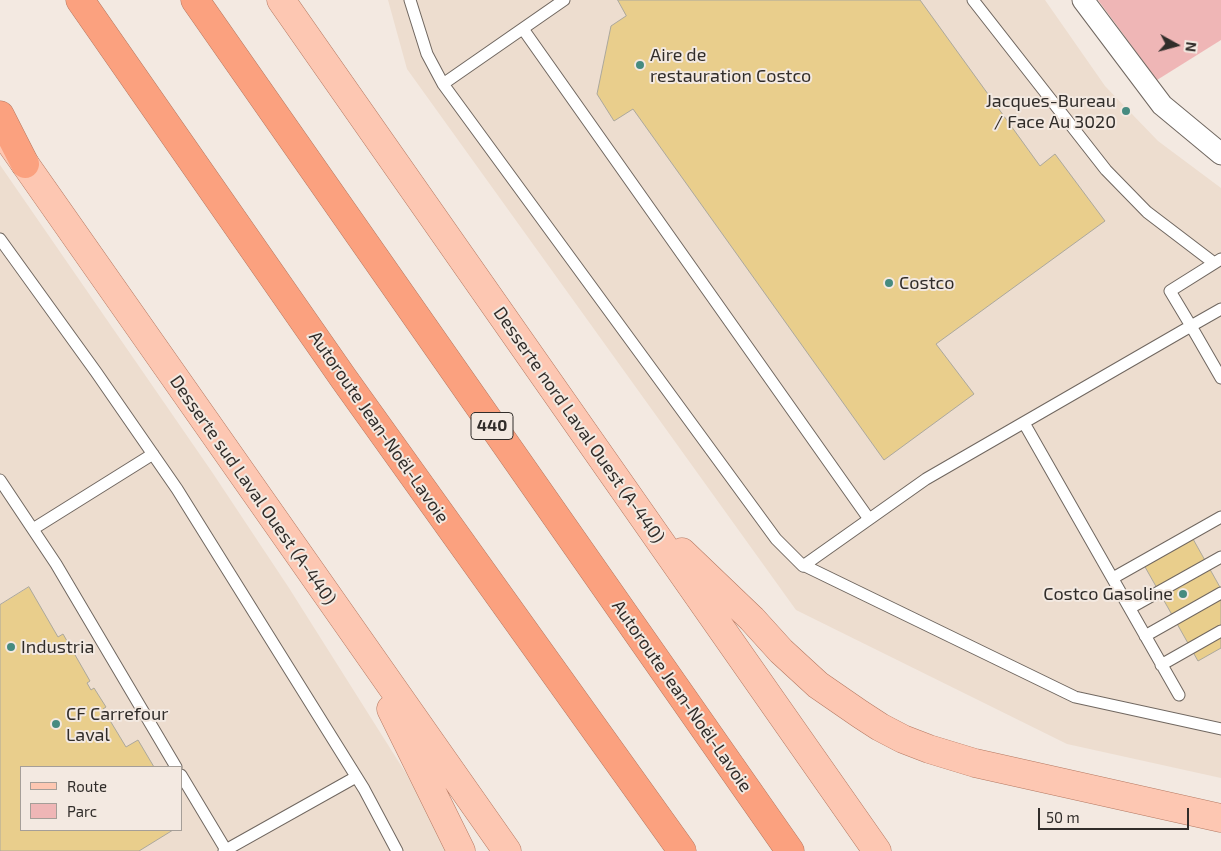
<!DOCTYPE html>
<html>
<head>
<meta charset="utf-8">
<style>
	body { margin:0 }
	#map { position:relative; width:1221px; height:851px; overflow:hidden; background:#f3e9e1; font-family:"Exo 2",sans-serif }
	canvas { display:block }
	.legend { position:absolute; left:20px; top:766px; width:162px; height:65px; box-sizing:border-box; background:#f3e9e1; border:1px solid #a59e98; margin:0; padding:6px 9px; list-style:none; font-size:15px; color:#312d2a }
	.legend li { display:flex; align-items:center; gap:10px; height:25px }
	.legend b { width:25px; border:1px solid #a59e98 }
	.north { position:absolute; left:1151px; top:20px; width:50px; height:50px; -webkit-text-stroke:4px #f3e9e1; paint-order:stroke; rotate:97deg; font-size:14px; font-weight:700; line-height:20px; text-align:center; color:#312d2a }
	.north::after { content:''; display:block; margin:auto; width:18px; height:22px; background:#312d2a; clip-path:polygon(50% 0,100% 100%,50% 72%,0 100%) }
	.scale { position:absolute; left:1038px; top:808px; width:151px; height:22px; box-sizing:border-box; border:2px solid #312d2a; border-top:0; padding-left:6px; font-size:15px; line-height:18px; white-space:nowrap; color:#312d2a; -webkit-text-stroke:4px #f3e9e1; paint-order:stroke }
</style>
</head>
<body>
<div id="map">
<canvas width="1221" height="851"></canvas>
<ul class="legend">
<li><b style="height:6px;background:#fdc7b2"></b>Route</li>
<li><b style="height:14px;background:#efb6b6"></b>Parc</li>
</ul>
<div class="north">N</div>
<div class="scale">50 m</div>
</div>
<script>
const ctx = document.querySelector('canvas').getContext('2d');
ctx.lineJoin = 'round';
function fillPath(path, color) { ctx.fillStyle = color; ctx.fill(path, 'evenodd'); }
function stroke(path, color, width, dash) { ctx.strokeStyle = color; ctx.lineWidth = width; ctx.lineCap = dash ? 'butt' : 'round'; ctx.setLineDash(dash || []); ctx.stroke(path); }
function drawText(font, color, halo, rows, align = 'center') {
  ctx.font = font + ' "Exo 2",sans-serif'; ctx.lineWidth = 4; ctx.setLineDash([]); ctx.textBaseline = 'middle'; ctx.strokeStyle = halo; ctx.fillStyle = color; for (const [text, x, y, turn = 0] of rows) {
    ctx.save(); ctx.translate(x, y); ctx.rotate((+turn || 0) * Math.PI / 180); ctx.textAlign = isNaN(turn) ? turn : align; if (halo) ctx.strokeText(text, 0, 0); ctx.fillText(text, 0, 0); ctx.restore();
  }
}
fillPath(new Path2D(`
	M388,0H1045L1105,86L1158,141L1221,188V778L1067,744L796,610L407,69Z
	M0,165L212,472L289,588L407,775L450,851H0ZM21,767H181V830H21Z`), '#edddcf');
fillPath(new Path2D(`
	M1098,0H1221V40L1157,80Z`), '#efb6b6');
const building = new Path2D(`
	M618,0H920L1040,166L1055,154L1105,221L936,344L974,394L884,460L633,109L614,121L597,94L611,26L626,16Z
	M1188,530L1221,589V648L1198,661L1140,558Z
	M29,587L58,637L63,634L90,681L87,683L91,690L94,688L106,707L103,709L126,747L138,740L154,767H21V830H173L139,851H0V605Z`);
fillPath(building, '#e9ce8c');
stroke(building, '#aca89d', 1);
const service = new Path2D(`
	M410,0L427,54L443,84L776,539L803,566L926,479L1191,326L1170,291L1221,259
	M973,0L1106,170L1147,212L1214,263
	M523,29L869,519
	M443,84L564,0
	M0,239L96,372L177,489L364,789L397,851
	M1221,309L1191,326L1221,378
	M1024,423L1179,695
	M0,480L56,564L176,767
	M33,529L153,454
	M803,565L1075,697L1221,729
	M1113,578L1221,517
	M1130,608L1221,557
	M1145,636L1221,593
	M1161,665L1221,631
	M181,775L226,850
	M224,851L356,777`);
const minor = new Path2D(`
	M1083,0L1162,105L1221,154`);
const primary = new Path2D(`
	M281,0L877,851
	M11,144L507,851
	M682,552L752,619L781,651L818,685L860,714L880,727L903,739L929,749L975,763L1221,818
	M391,709L461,851`);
const motorway = new Path2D(`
	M80,0L344,379L682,851
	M195,0L790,851
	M0,115L25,164`);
stroke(service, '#706760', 13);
stroke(minor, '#706760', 23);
stroke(primary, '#b47861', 29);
stroke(motorway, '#b47861', 29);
stroke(service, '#fff', 11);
stroke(minor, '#fff', 21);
stroke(primary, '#fdc7b2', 28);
stroke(motorway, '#fba17f', 28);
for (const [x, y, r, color] of [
	[640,65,5,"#468b80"],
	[1126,111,5,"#468b80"],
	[889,283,5,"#468b80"],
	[1183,594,5,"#468b80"],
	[11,647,5,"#468b80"],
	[56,724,5,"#468b80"]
]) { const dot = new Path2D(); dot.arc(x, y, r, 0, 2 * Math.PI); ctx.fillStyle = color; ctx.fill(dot); stroke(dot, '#f3e9e1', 2); }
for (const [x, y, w] of [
	[492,426,42]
]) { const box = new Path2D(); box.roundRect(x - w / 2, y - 13.5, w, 27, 4); ctx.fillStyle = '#f3e9e1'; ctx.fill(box); stroke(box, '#312d2a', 1); }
drawText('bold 16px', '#312d2a', null, [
	["440",492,426]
]);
drawText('18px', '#312d2a', '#f3e9e1', [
	["Aire de",650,55],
	["restauration Costco",650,76],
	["Jacques-Bureau",1116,101,"right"],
	["/ Face Au 3020",1116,122,"right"],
	["Costco",899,283],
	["Costco Gasoline",1173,594,"right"],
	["Industria",21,647],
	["CF Carrefour",66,714],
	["Laval",66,735]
], 'left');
drawText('18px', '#312d2a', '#f3e9e1', [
	["Desserte nord Laval Ouest (A-440)",579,425,55],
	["Autoroute Jean-Noël-Lavoie",379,427,55],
	["Desserte sud Laval Ouest (A-440)",253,490,55],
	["Autoroute Jean-Noël-Lavoie",682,696,55]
]);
</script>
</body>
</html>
